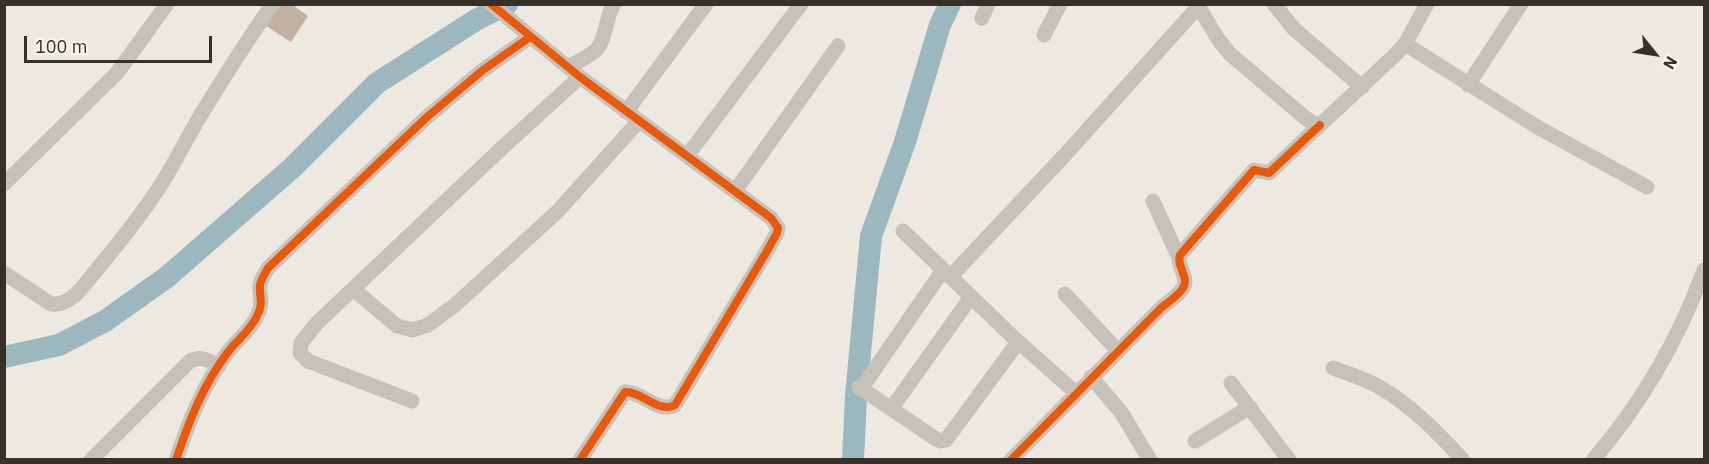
<!DOCTYPE html>
<html>
<head>
<meta charset="utf-8">
<style>
	body { margin:0 }
	#map { position:relative; width:1709px; height:464px; overflow:hidden; background:#ede9e0; font-family:"IBM Plex Sans",sans-serif }
	canvas { display:block }
	.frame { position:absolute; inset:0; border:6px solid #373028; pointer-events:none }
	.north { position:absolute; left:1625px; top:24px; width:60px; height:60px; -webkit-text-stroke:4px #faf5e7; paint-order:stroke; rotate:120deg; font-size:16px; font-weight:700; line-height:24px; text-align:center; color:#373028 }
	.north::after { content:''; display:block; margin:auto; width:21px; height:27px; background:#373028; clip-path:polygon(50% 0,100% 100%,50% 72%,0 100%) }
	.scale { position:absolute; left:24px; top:36px; width:188px; height:27px; box-sizing:border-box; border:3px solid #373028; border-top:0; padding-left:8px; font-size:18px; line-height:21px; white-space:nowrap; color:#373028; -webkit-text-stroke:4px #faf5e7; paint-order:stroke }
</style>
</head>
<body>
<div id="map">
<canvas width="1709" height="464"></canvas>
<div class="frame"></div>
<div class="north">N</div>
<div class="scale">100 m</div>
</div>
<script>
const ctx = document.querySelector('canvas').getContext('2d');
ctx.lineJoin = 'round';
function stroke(path, color, width, dash) { ctx.strokeStyle = color; ctx.lineWidth = width; ctx.lineCap = dash ? 'butt' : 'round'; ctx.setLineDash(dash || []); ctx.stroke(path); }
function fillPath(path, color) { ctx.fillStyle = color; ctx.fill(path, 'evenodd'); }
stroke(new Path2D(`
	M4,357L59,345L105,321L167,277L292,168L377,83L476,20L507,4
	M853,460L856,396L871,236L905,142L940,25L950,4`), '#9cb7be', 22);
fillPath(new Path2D(`
	M276,4H291L308,16L291,42L263,24Z`), '#c0b1a2');
stroke(new Path2D(`
	M491,4L580,77L771,218L778,228L777,233L767,251L675,405C658,414 642,391 625,392L580,460
	M1197,4L1218,39L1230,54L1303,116L1311,122L1320,125L1396,54L1405,44L1427,4
	M1274,4L1294,29L1362,87
	M982,18L988,4
	M1044,35L1060,4
	M1405,44L1539,128L1647,187
	M568,67C577,62 589,57 597,49C607,37 605,18 614,4
	M1468,85L1521,4
	M626,112L706,4
	M687,156L801,4
	M4,184L117,73L167,4
	M735,191L838,46
	M1153,201L1179,258
	M903,231L1013,337L1076,393
	M4,273L51,304C72,307 86,282 99,267C121,240 143,213 162,183C177,159 190,132 205,108C227,73 248,38 273,4
	M950,277L1063,157L1198,7
	M353,289L397,326L413,330L428,325L455,305L557,212L639,121
	M1065,294L1118,351
	M1333,368C1349,374 1366,379 1381,388C1413,407 1438,433 1463,460
	M1091,377L1121,412L1150,460
	M1231,383L1289,460
	M859,387L936,439L941,441L946,440L1018,342
	M861,389L943,270
	M412,401L308,361L300,353L301,343L317,323L503,147L580,77
	M891,409L971,297
	M1195,441L1250,407
	M91,460L189,362C200,355 208,360 219,366
	M176,460C189,421 203,385 228,352C237,340 251,330 257,316C264,303 259,297 260,285C261,279 265,274 268,268L427,117L483,70L530,37
	M1011,460L1161,308C1168,302 1178,296 1183,288C1190,278 1176,266 1180,255L1254,170L1269,173L1320,125
	M1593,460C1643,402 1678,341 1704,270`), '#c6c2b9', 15);
stroke(new Path2D(`
	M491,4L580,77L771,218L778,228L777,233L767,251L675,405C658,414 642,391 625,392L580,460
	M176,460C189,421 203,385 228,352C237,340 251,330 257,316C264,303 259,297 260,285C261,279 265,274 268,268L427,117L483,70L530,37
	M1011,460L1161,308C1168,302 1178,296 1183,288C1190,278 1176,266 1180,255L1254,170L1269,173L1320,125`), '#e8590c', 8);
</script>
</body>
</html>
